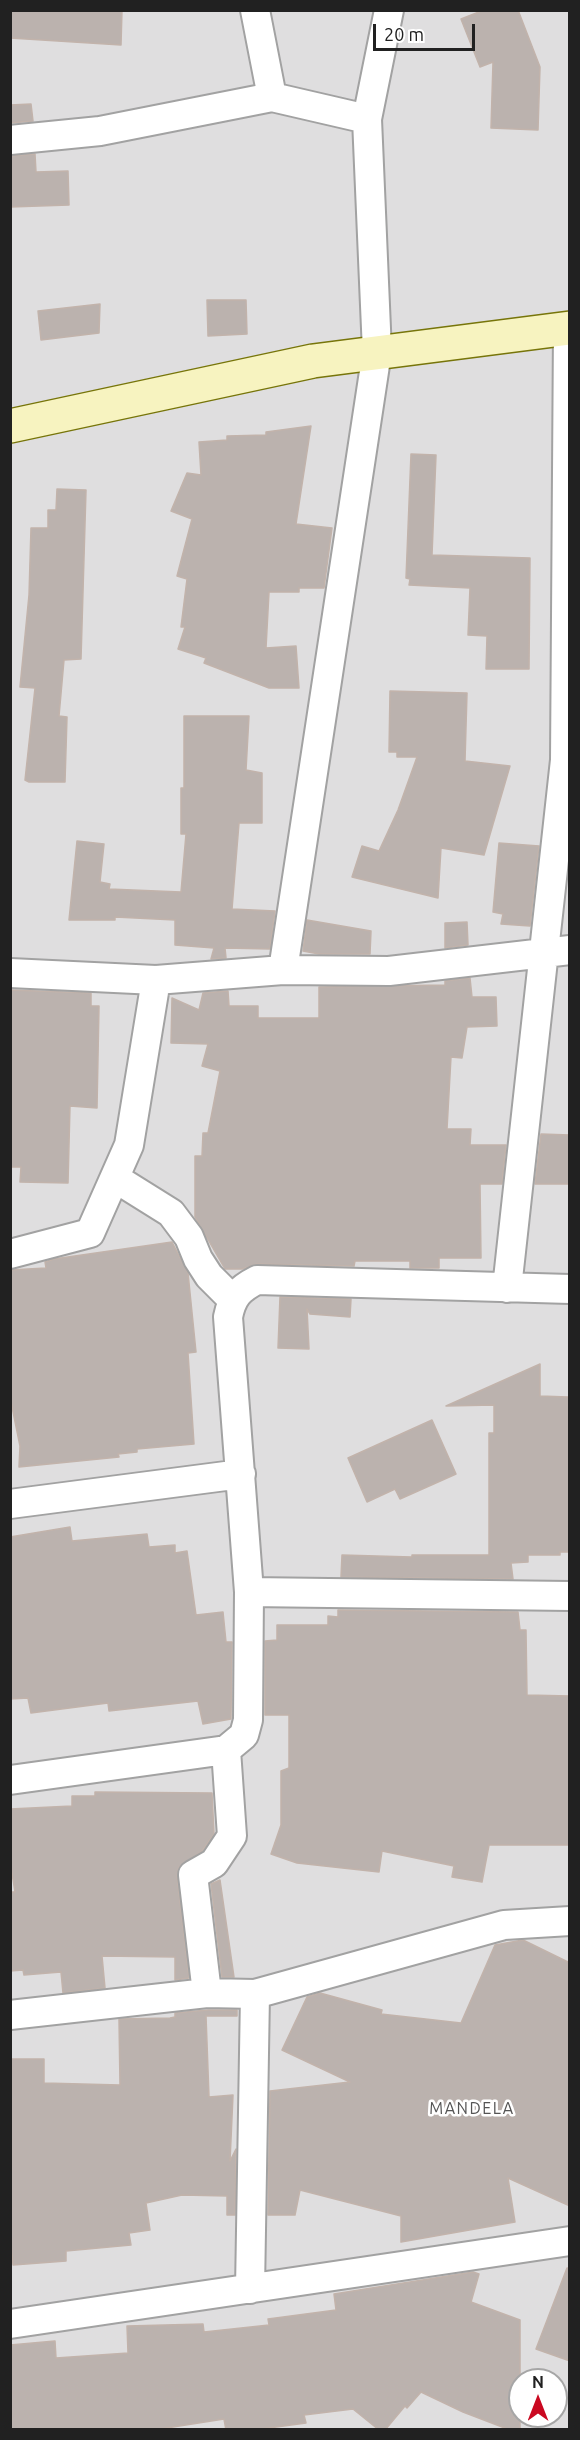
<!DOCTYPE html>
<html>
<head>
<meta charset="utf-8">
<style>
	body { margin:0 }
	#map { position:relative; width:580px; height:2440px; overflow:hidden; background:#f1ede9; font-family:Ubuntu,sans-serif }
	canvas { display:block }
	.frame { position:absolute; inset:0; border:12px solid #212121; pointer-events:none }
	.north { position:absolute; left:508px; top:2368px; width:60px; height:60px; box-sizing:border-box; background:#fff; border:2px solid #a6a6a6; border-radius:50%; rotate:0deg; font-size:16px; font-weight:700; line-height:24px; text-align:center; color:#212121 }
	.north::after { content:''; display:block; margin:auto; width:21px; height:27px; background:#ca0921; clip-path:polygon(50% 0,100% 100%,50% 72%,0 100%) }
	.scale { position:absolute; left:373px; top:24px; width:102px; height:27px; box-sizing:border-box; border:3px solid #212121; border-top:0; padding-left:8px; font-size:18px; line-height:21px; white-space:nowrap; color:#212121; -webkit-text-stroke:4px #fff; paint-order:stroke }
</style>
</head>
<body>
<div id="map">
<canvas width="580" height="2440"></canvas>
<div class="frame"></div>
<div class="north">N</div>
<div class="scale">20 m</div>
</div>
<script>
const ctx = document.querySelector('canvas').getContext('2d');
ctx.lineJoin = 'round';
function fillPath(path, color) { ctx.fillStyle = color; ctx.fill(path, 'evenodd'); }
function stroke(path, color, width, dash) { ctx.strokeStyle = color; ctx.lineWidth = width; ctx.lineCap = dash ? 'butt' : 'round'; ctx.setLineDash(dash || []); ctx.stroke(path); }
function drawText(font, color, halo, rows, align = 'center') {
  ctx.font = font + ' Ubuntu,sans-serif'; ctx.lineWidth = 5; ctx.setLineDash([]); ctx.textBaseline = 'middle'; ctx.strokeStyle = halo; ctx.fillStyle = color; for (const [text, x, y, turn = 0] of rows) {
    ctx.save(); ctx.translate(x, y); ctx.rotate((+turn || 0) * Math.PI / 180); ctx.textAlign = isNaN(turn) ? turn : align; if (halo) ctx.strokeText(text, 0, 0); ctx.fillText(text, 0, 0); ctx.restore();
  }
}
fillPath(new Path2D(`
	M11,11H569V2429L11,2430ZM520,2380H556V2416H520Z`), '#dfdedf');
const building = new Path2D(`
	M10,10H122L121,45L10,38Z
	M484,10H518L540,67L538,130L491,128L493,62L480,67L461,19Z
	M31,104L33,121L10,123V105Z
	M35,154L36,172L68,171L69,205L10,207V156Z
	M207,300H246L247,334L208,336Z
	M100,304L99,333L41,340L38,311Z
	M311,426L296,524L332,528L324,588H299V592H269L266,648L296,646L299,688H269L204,663L206,658L178,649L185,627H181L187,579L177,576L192,519L171,511L187,473L201,475L199,442L227,440V436L266,435V432Z
	M411,454L436,455L432,555L530,558L529,669H486L487,636L468,635L470,588L409,585L410,579L406,578Z
	M57,489L86,490L81,659L64,660L59,716L67,717L65,782H29L25,780L35,688L20,687L29,595L31,528H48V510H56Z
	M390,691L467,693L465,761L510,766L484,855L441,848L438,898L352,877L362,846L379,851L398,810L417,757H397V752H389Z
	M184,716H249L246,770L262,773V823H239L232,909L275,911L270,949L225,948L226,958L211,959L214,948L175,945V920L115,917V920H69L77,841L104,844L100,882L110,884L109,889L181,892L186,834H181V788H184Z
	M499,843L539,846L530,926L501,924L503,914L493,912Z
	M307,920L371,931L370,954H319L303,951Z
	M467,922L468,945L445,948V923Z
	M470,978L472,997H496L497,1026L467,1027L462,1058L451,1057L447,1129H471L470,1145H506L502,1184H480L481,1258H439V1268H410V1261H355L354,1266L257,1264L242,1269H225L195,1217V1156H202L203,1133H208L220,1071L202,1066L208,1044L171,1043L172,998L199,1010L203,993L228,991L229,1006H258V1018H319V987L445,985V981Z
	M10,990L91,993V1006H99L97,1108L70,1106L68,1183L20,1182L21,1167H11Z
	M541,1134L570,1135V1184H535Z
	M172,1242L188,1273L196,1352L188,1353L194,1444L137,1449V1452L118,1454L119,1457L19,1467L20,1446L10,1397V1270L46,1268L45,1262L54,1259Z
	M280,1297L351,1299L350,1317L310,1314L307,1309L309,1349L278,1348Z
	M540,1364V1396L568,1397L569,1401L570,1552H560V1555H528V1562L511,1563L513,1579L341,1577L342,1555L412,1557V1555H489V1433H494V1405L446,1406Z
	M432,1420L456,1474L400,1499L395,1489L367,1502L348,1458Z
	M70,1527L72,1541L147,1534L149,1547L175,1545V1553L187,1551L196,1615L223,1612L226,1642H232L231,1719L203,1724L198,1701L109,1711L108,1703L31,1713L28,1698L10,1699V1537Z
	M338,1610L518,1612L520,1630H526L527,1695L570,1696V1845H489L482,1882L452,1877L454,1866L382,1851L379,1872L297,1863L271,1854L281,1825V1771L289,1768V1715H265V1641L277,1640V1625H328V1616L338,1617Z
	M95,1792L212,1793L214,1834L202,1851L179,1867L177,1876L189,1978L175,1980V1957L102,1956L105,1988L63,1993L61,1972L24,1975L23,1970L10,1971V1892H15L10,1861V1809L72,1806V1796H95Z
	M220,1880L234,1977H222L211,1884Z
	M523,1940L570,1963V2206L508,2178L515,2222L401,2242V2216L300,2190L295,2215H268L270,2091L350,2082L282,2050L307,1997L320,1993L382,2010L381,2014L461,2023L495,1945Z
	M208,2010H237V2016H206L209,2097L233,2095L230,2161L236,2149L235,2215H227V2196L182,2195L146,2203L150,2230L129,2233L131,2245L66,2251V2261L13,2265L10,2234V2059H44V2083L120,2085L119,2019L170,2018L175,2017V2013Z
	M567,2268L570,2269V2361L536,2349Z
	M473,2272L479,2274L471,2302L520,2320V2430H510L463,2412L421,2392L407,2408L405,2406L385,2430H379L353,2409L304,2415L306,2423L254,2430H226L224,2419L154,2430H10V2345L55,2341L56,2358L128,2353L127,2326L203,2324L204,2332L269,2325L268,2319L336,2310L334,2294Z`);
fillPath(building, '#bbb2ae');
stroke(building, '#c2b3ab', 1.5);
const street = new Path2D(`
	M255,10L272,97L367,119
	M10,140L100,131L272,97
	M283,970L377,352L367,119L389,10
	M10,973L156,980L283,970L389,971L570,950
	M115,1178L171,1213L189,1237L198,1259L209,1276L232,1299
	M10,1254L90,1233L129,1145L156,980
	M507,1288L565,760L568,328
	M10,1504L241,1474
	M249,1592L570,1596
	M10,1780L226,1750L244,1735L248,1720L249,1592L228,1317C232,1297 239,1289 257,1280L570,1289
	M207,1993L193,1875L214,1863L232,1836L226,1750
	M10,2015L207,1993L255,1994L504,1925L570,1921
	M250,2289L255,1994
	M10,2324L570,2241`);
const secondary = new Path2D(`
	M10,426L313,361L570,328`);
stroke(street, '#a2a2a2', 32);
stroke(secondary, '#77750a', 36);
stroke(street, '#fff', 28);
stroke(secondary, '#f7f3c0', 33);
ctx.letterSpacing = '1.5px';
drawText('16px', '#545454', '#fff', [
	["MANDELA",472,2109]
]);
ctx.letterSpacing = '0px';
</script>
</body>
</html>
